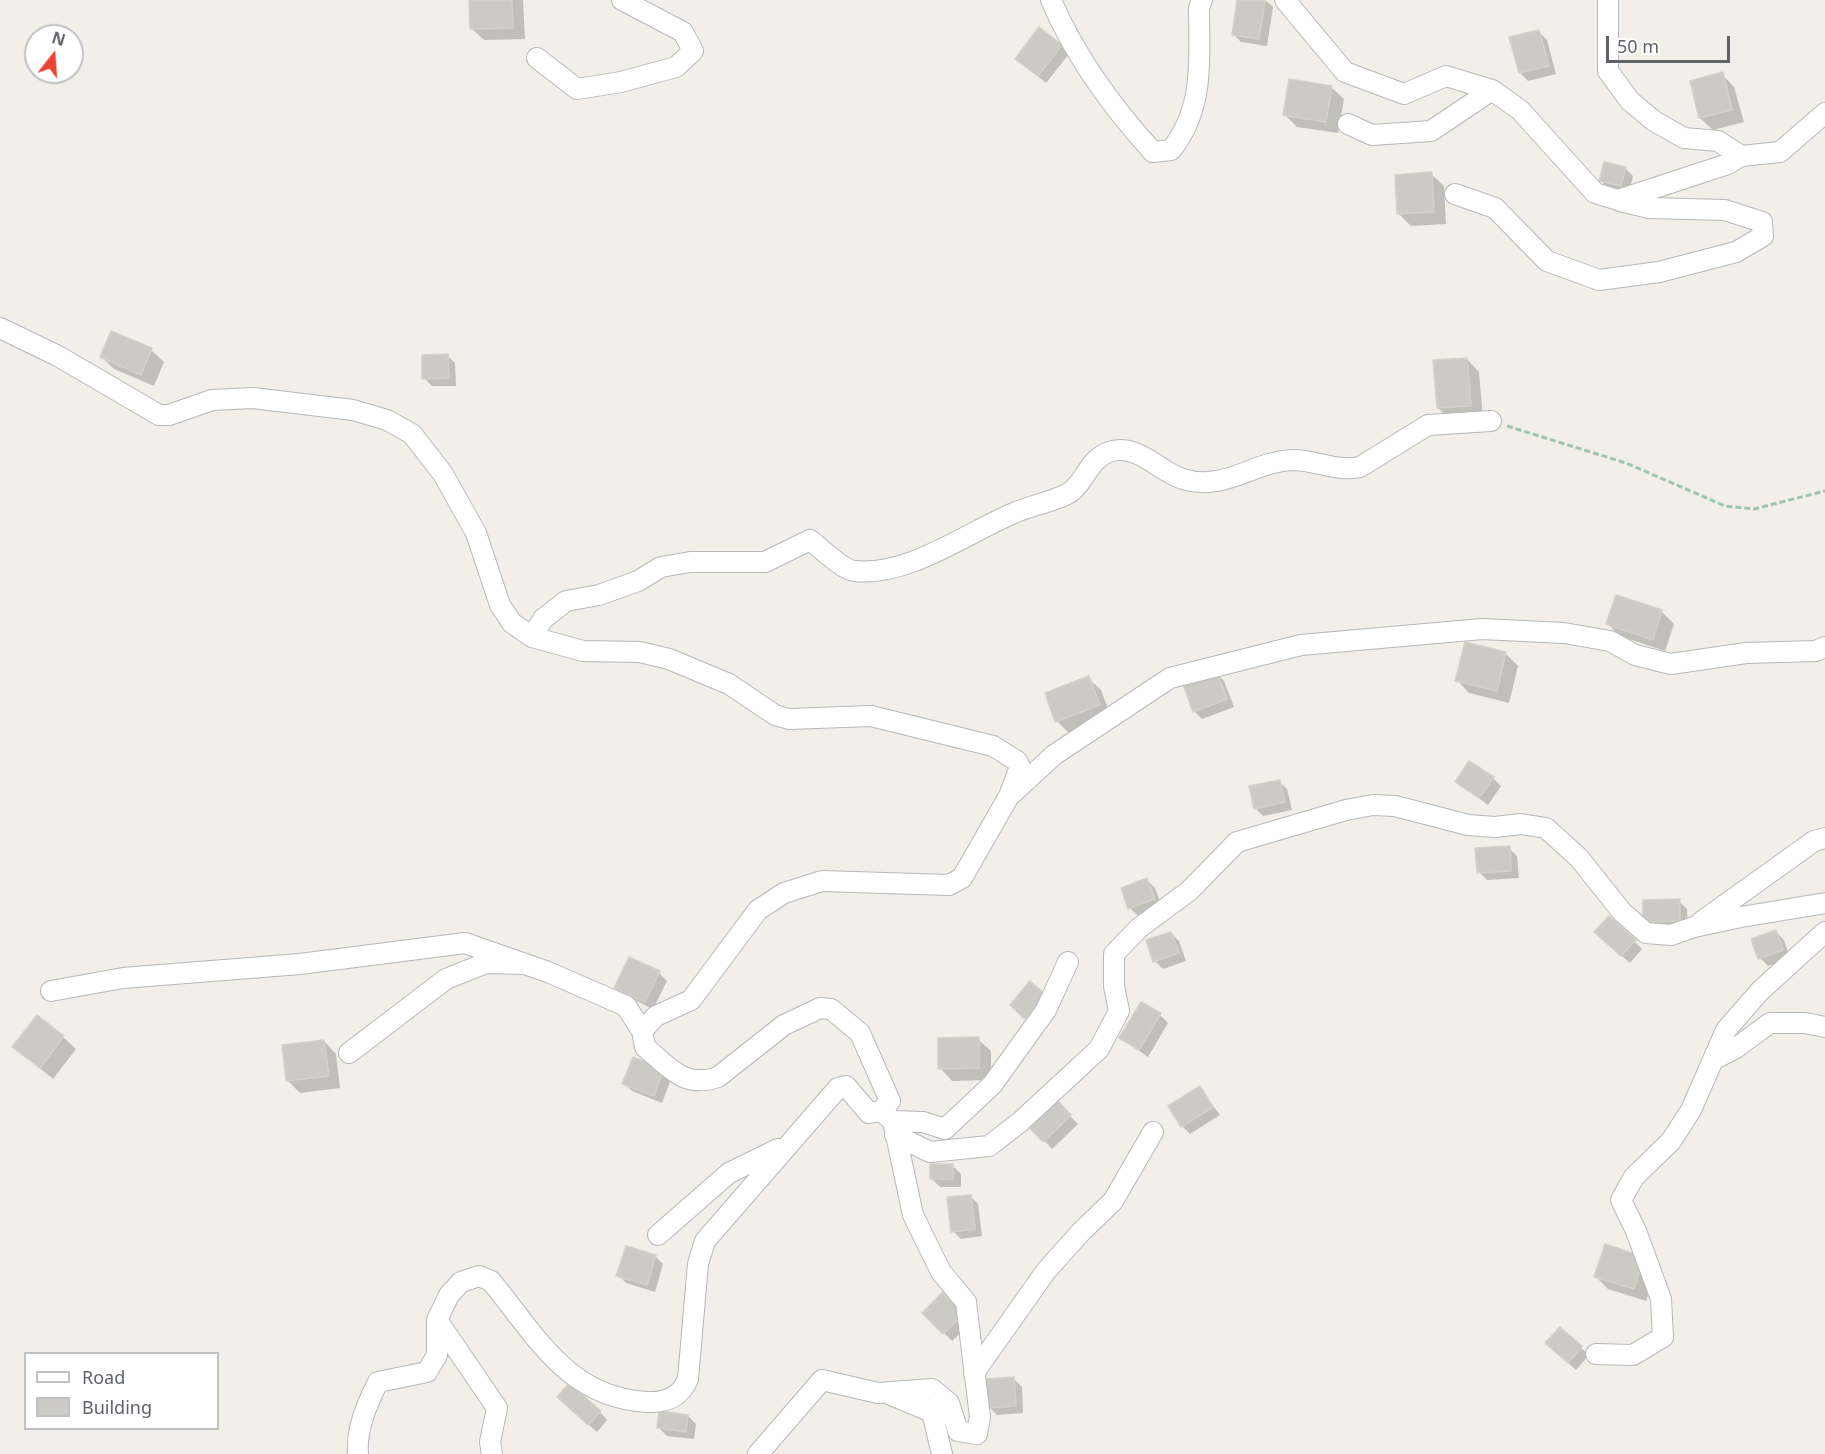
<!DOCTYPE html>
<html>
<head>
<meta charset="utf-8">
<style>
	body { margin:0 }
	#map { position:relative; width:1825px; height:1454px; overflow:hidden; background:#f1efe8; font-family:"Noto Sans",sans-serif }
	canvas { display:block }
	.legend { position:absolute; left:24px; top:1352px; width:195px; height:78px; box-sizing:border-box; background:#fff; border:2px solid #bfc1c3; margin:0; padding:8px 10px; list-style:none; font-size:18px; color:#5f6368 }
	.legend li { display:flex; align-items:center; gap:12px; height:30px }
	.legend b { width:30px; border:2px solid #bfc1c3 }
	.north { position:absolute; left:24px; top:24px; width:60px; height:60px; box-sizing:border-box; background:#fff; border:2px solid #bfc1c3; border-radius:50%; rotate:17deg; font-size:16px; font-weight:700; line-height:24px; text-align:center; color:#5f6368 }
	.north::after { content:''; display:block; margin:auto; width:21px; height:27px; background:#ea4335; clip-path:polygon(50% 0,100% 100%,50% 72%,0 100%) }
	.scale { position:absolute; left:1606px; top:36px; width:124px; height:27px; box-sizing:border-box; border:3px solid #5f6368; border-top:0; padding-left:8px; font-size:18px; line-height:21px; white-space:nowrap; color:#5f6368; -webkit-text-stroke:4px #fff; paint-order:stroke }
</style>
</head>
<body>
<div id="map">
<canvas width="1825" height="1454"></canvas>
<ul class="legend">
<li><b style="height:8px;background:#fff"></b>Road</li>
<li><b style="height:16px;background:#cccac5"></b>Building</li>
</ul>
<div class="north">N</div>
<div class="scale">50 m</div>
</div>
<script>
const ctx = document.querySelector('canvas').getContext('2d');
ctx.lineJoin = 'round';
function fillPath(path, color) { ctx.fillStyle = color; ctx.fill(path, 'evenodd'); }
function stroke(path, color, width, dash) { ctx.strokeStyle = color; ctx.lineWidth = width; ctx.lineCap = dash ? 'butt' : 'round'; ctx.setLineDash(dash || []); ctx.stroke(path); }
fillPath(new Path2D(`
	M470,0H523L525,39L484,40L471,28Z
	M1238,0H1265L1273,7L1267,46L1241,42L1233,34Z
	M1539,32L1547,40L1556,74L1528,81L1520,73Z
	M1061,46L1069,54L1046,83L1017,59Z
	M1722,74L1734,87L1744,122L1713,130L1700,118L1691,82Z
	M1331,87L1344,99L1338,133L1297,127L1285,115Z
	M1625,168L1633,176L1629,193L1609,189L1601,181Z
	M1431,174L1444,186L1446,224L1411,226L1399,214Z
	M112,333L151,350L164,362L154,386L114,369L102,357Z
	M447,355L455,363L456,386H432L424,378Z
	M1467,359L1479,372L1483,418L1451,420L1438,408Z
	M1661,611L1674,624L1665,651L1620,636L1608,624Z
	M1466,644L1506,654L1518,666L1509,703L1469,693L1457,680Z
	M1216,673L1224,681L1234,707L1202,719L1194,711Z
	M1088,678L1101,690L1111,717L1069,733L1057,721Z
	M1493,778L1501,786L1488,805L1457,782Z
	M1279,781L1287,789L1292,810L1263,816L1255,808Z
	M1509,848L1517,856L1519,878L1487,880L1479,872Z
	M1147,880L1155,888L1162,907L1138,916L1130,908Z
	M1679,901L1687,909L1688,929H1653L1645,921Z
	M1776,932L1784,940L1790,958L1768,966L1760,958Z
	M1171,933L1179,941L1186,961L1163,969L1155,961Z
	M1604,940L1634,941L1642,949L1630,963Z
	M630,959L659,973L667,981L653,1009L624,995L616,987Z
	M1053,1004L1034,1025L1012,1005Z
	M1160,1015L1168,1023L1148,1057L1121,1038Z
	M63,1037L76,1049L53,1079L14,1047Z
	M978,1039L991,1051V1080L952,1081L940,1068Z
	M324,1041L336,1054L340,1088L300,1093L288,1081Z
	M663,1071L671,1079L662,1103L632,1091L624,1083Z
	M1200,1088L1220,1115L1190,1134L1182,1126Z
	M1057,1103L1078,1124L1052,1149L1031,1127Z
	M953,1166L961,1174V1187H940L932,1179Z
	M970,1196L978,1204L982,1236L961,1239L953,1231Z
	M1606,1246L1656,1270L1646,1301L1608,1289L1596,1277Z
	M655,1256L663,1264L655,1292L626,1283L618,1275Z
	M943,1294L971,1323L952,1341L924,1313Z
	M1560,1329L1589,1355L1576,1370L1555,1351Z
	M1014,1379L1022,1387L1023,1413L997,1415L989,1407Z
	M567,1405L600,1412L607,1420L597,1432Z
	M688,1416L696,1424L694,1439L667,1436L659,1428Z`), '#0003');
const building = new Path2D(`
	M469,0H512L513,28L470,29Z
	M1237,0H1265L1259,39L1232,35Z
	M1039,27L1062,45L1038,76L1015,59Z
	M1539,30L1549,66L1519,73L1509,37Z
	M1723,72L1732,110L1699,118L1690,81Z
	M1289,79L1332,86L1326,122L1283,115Z
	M1604,162L1626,167L1621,186L1599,181Z
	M1432,172L1434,212L1397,214L1395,175Z
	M111,331L152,348L141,375L100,357Z
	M448,354L449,378L422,379V355Z
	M1467,358L1471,406L1437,408L1433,360Z
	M1616,595L1662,610L1653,640L1606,624Z
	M1465,642L1506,652L1497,691L1455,681Z
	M1217,672L1227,699L1193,712L1183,684Z
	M1089,676L1100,705L1055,722L1045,693Z
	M1469,761L1494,777L1479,798L1455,782Z
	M1280,780L1285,802L1254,809L1249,786Z
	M1510,846L1511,871L1477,873L1475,848Z
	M1147,878L1155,899L1128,909L1121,888Z
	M1680,899V921L1643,922V900Z
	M1609,916L1636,940L1621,956L1594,932Z
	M1776,930L1783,950L1758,959L1751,939Z
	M1171,932L1179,953L1153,962L1146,940Z
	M629,957L660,971L645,1002L614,988Z
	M1030,981L1046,995L1025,1019L1010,1005Z
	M1141,1002L1161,1013L1139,1050L1119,1038Z
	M37,1015L64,1036L40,1068L12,1047Z
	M979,1037V1068L938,1069V1038Z
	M324,1040L329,1076L286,1081L282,1045Z
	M633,1057L664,1069L654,1096L622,1084Z
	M1200,1086L1213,1107L1181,1127L1168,1106Z
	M1057,1100L1071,1115L1043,1142L1029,1127Z
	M930,1164H953V1179H930Z
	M971,1195L975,1229L951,1232L947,1197Z
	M1605,1244L1644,1257L1634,1289L1594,1277Z
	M626,1246L656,1255L647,1285L616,1276Z
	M943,1292L964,1314L943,1334L922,1313Z
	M1560,1327L1582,1346L1568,1363L1545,1343Z
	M1014,1377L1016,1406L987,1408L986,1379Z
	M569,1383L601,1411L588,1425L557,1397Z
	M659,1411L688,1415L686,1432L657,1428Z`);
fillPath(building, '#cccac5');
stroke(building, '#d6d1c6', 1.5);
const minor = new Path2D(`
	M1051,0C1075,56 1112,107 1153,152L1171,150C1205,108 1199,59 1199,8L1202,0
	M1285,0L1345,72L1404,94L1446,76L1492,90L1520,110L1595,193L1618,200L1728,164L1741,156L1780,152L1825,113
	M1608,0V71L1630,101L1654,121L1684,138L1718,141L1741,156
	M537,58L577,89L621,82L676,67L693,51L683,32L622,0
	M1348,124L1372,135L1431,131L1492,90
	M1455,194L1495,208L1547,261L1599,280L1659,272L1736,252L1763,236L1762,222L1725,210L1649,208L1620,201
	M0,328L58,356L159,415H169L212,400L253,398L353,410L387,420L412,434L443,474L476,533L500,605L512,623L532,637L583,651L640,652L669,659L729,684L775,715L789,719L871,716L993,746L1017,761L1020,767L1009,796L962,878L949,885L822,881L784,893L758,910L691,1000L656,1016L642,1031L645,1047C669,1067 684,1089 718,1077L784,1025L820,1008L831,1009L860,1033L890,1101L881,1111L869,1113L846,1086L838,1088L705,1241L698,1264L688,1379C681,1396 667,1403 648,1402C568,1398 537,1337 491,1281L479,1276L461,1282L449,1295L437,1320V1355L427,1372L378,1382C367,1404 356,1429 358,1454
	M532,637L543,619L566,601L599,595L638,581L661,567L690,562H765L810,540C819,547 843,570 854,571C908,577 966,533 1014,513C1028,506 1062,500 1073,490C1087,477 1090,459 1109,452C1137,442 1159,472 1183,479C1225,492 1254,461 1293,460C1316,460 1337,472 1360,467L1428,425L1491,421
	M1013,793L1054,755L1170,678L1301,645L1482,629L1564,633L1610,641L1635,655L1671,664L1746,653L1816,651L1825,647
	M1701,922L1814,841L1825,838
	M51,991L123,978L300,964L465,943L525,964
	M349,1053L446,979L486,963L525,964L548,972L626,1006L642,1031
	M1713,1060L1736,1048L1770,1023H1805L1825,1027
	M893,1121L923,1122L945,1129L992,1085L1046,1010L1068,962
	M895,1135L930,1152L989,1146L1020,1122L1099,1049L1119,1011L1114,986V954L1139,928L1189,891L1237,842L1346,810L1373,805L1395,806L1468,825L1495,827L1521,824L1546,828L1579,858L1622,912L1646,933L1671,935L1694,927L1741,917L1825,903
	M658,1235L729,1173L778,1149
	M437,1320L497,1408L490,1442L492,1454
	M1596,1354L1633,1355L1663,1337L1661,1299L1636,1231L1621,1200L1634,1177L1671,1141L1691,1110L1726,1030L1760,991L1825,932
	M974,1373L1046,1271L1080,1233L1113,1201L1153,1132
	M889,1394L932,1412L942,1454
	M758,1454L822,1380L878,1393L932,1389L949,1403L958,1431L977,1434L980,1417L966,1302L941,1272L913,1215L893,1121L881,1111`);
stroke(minor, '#b5b8bc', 22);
stroke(new Path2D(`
	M1507,426L1626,463L1725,506L1754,509L1825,491`), '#9cc7a9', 3, [6, 3]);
stroke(minor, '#fff', 20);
</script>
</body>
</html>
